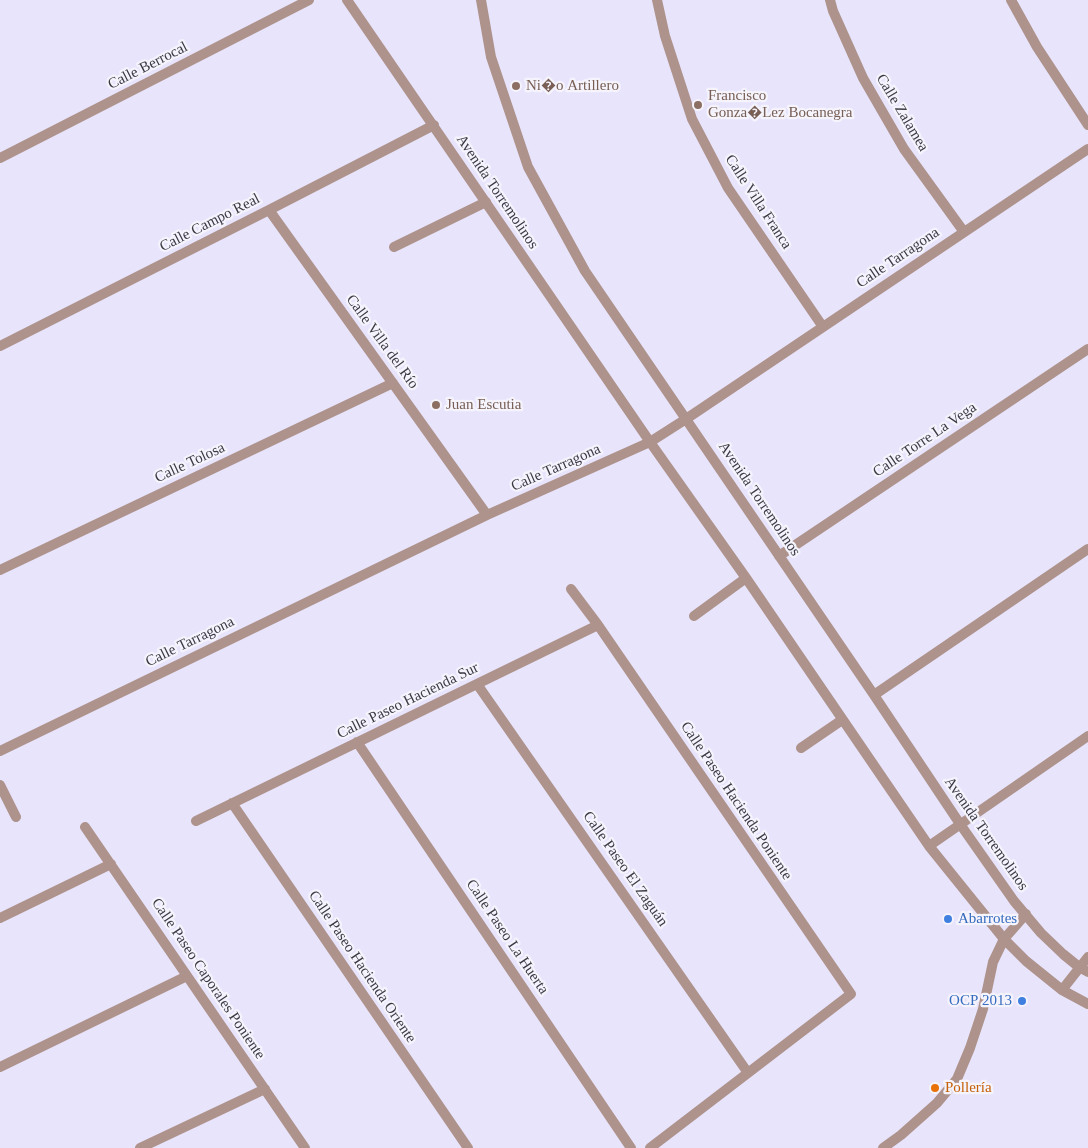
<!DOCTYPE html>
<html>
<head>
<meta charset="utf-8">
<style>
	body { margin:0 }
	canvas { display:block; background:#e8e4fc }
</style>
</head>
<body>
<canvas width="1088" height="1148"></canvas>
<script>
const ctx = document.querySelector('canvas').getContext('2d');
ctx.lineJoin = 'round';
function stroke(path, color, width, dash) { ctx.strokeStyle = color; ctx.lineWidth = width; ctx.lineCap = dash ? 'butt' : 'round'; ctx.setLineDash(dash || []); ctx.stroke(path); }
function drawText(font, color, halo, rows, align = 'center') {
  ctx.font = font + ' "Times New Roman",serif'; ctx.lineWidth = 4.5; ctx.setLineDash([]); ctx.textBaseline = 'middle'; ctx.strokeStyle = halo; ctx.fillStyle = color; for (const [text, x, y, turn = 0] of rows) {
    ctx.save(); ctx.translate(x, y); ctx.rotate((+turn || 0) * Math.PI / 180); ctx.textAlign = isNaN(turn) ? turn : align; if (halo) ctx.strokeText(text, 0, 0); ctx.fillText(text, 0, 0); ctx.restore();
  }
}
stroke(new Path2D(`
	M394,247L486,202`), '#ae938c', 10);
stroke(new Path2D(`
	M347,0L650,442L746,578L929,846L1004,939L1026,961L1062,990L1088,1004
	M481,0L491,57L528,167L585,271L874,695L960,824L1014,901L1041,933L1063,954L1079,967L1088,972
	M657,0L665,36L692,119L728,188L823,327
	M830,0L833,11L863,78L904,149L964,232
	M1011,0L1037,47L1088,125
	M0,158L309,0
	M269,210L487,515
	M0,346L269,210L434,125
	M779,556L1088,349
	M0,570L393,383
	M571,589L598,625L851,994L650,1148
	M694,616L746,578
	M477,684L748,1073
	M874,695L1088,549
	M357,742L631,1148
	M801,748L842,720
	M0,751L487,515L650,442L686,419L1088,149
	M0,785L16,817
	M232,803L468,1148
	M196,821L598,625
	M85,827L305,1148
	M929,846L1088,736
	M0,918L111,864
	M1062,990L1088,957
	M0,1067L187,976
	M140,1148L265,1089
	M883,1148L901,1135L937,1103L957,1079L970,1048L983,1009L993,962L1004,939L1026,914`), '#ae938c', 10);
for (const [x, y, r, color] of [
	[516,86,5,"#8d6e63"],
	[698,105,5,"#8d6e63"],
	[436,405,5,"#8d6e63"],
	[948,919,5,"#3f7fe0"],
	[1022,1001,5,"#3f7fe0"],
	[935,1088,5,"#e8710a"]
]) { const dot = new Path2D(); dot.arc(x, y, r, 0, 2 * Math.PI); ctx.fillStyle = color; ctx.fill(dot); stroke(dot, '#f5f4fd', 2); }
drawText('15px', '#3b3943', '#f5f4fd', [
	["Calle Berrocal",148,66,-27],
	["Calle Zalamea",902,113,59],
	["Avenida Torremolinos",497,192,56],
	["Calle Villa Franca",758,202,57],
	["Calle Campo Real",210,223,-27],
	["Calle Tarragona",898,258,-34],
	["Calle Villa del Río",382,342,54],
	["Calle Torre La Vega",925,440,-34],
	["Calle Tolosa",190,463,-25],
	["Calle Tarragona",556,468,-24],
	["Avenida Torremolinos",759,499,56],
	["Calle Tarragona",190,642,-26],
	["Calle Paseo Hacienda Sur",408,701,-26],
	["Calle Paseo Hacienda Poniente",736,801,56],
	["Avenida Torremolinos",986,834,55],
	["Calle Paseo El Zaguán",625,869,55],
	["Calle Paseo La Huerta",507,937,56],
	["Calle Paseo Hacienda Oriente",362,967,56],
	["Calle Paseo Caporales Poniente",208,979,56]
]);
drawText('15px', '#785e54', '#f5f4fd', [
	["Ni�o Artillero",526,86],
	["Francisco",708,96],
	["Gonza�Lez Bocanegra",708,113],
	["Juan Escutia",446,405]
], 'left');
drawText('15px', '#366cbe', '#f5f4fd', [
	["Abarrotes",958,919],
	["OCP 2013",1012,1001,"right"]
], 'left');
drawText('15px', '#c56008', '#f5f4fd', [
	["Pollería",945,1088]
], 'left');
</script>
</body>
</html>
